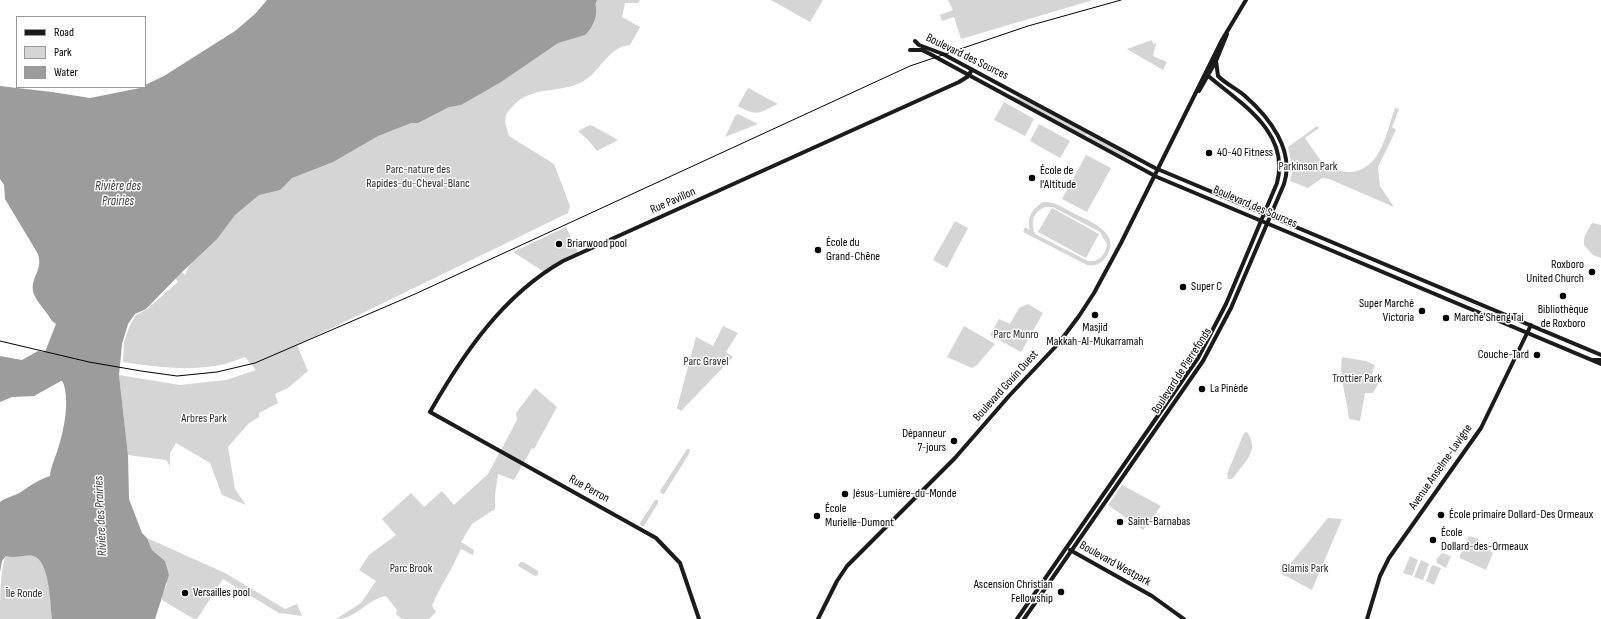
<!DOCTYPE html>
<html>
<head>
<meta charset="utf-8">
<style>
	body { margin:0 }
	#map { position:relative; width:1601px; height:619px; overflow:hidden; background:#fff; font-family:"Sofia Sans Condensed",sans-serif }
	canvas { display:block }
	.legend { position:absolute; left:16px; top:16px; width:130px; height:72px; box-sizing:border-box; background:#fff; border:1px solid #999; margin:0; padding:5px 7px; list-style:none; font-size:12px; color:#000 }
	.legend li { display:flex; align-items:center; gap:8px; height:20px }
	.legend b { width:20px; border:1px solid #999 }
</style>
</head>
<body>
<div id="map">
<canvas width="1601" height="619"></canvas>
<ul class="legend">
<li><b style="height:5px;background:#1b1b1b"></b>Road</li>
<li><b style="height:11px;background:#d5d5d5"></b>Park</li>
<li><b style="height:11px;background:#9c9c9c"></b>Water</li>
</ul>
</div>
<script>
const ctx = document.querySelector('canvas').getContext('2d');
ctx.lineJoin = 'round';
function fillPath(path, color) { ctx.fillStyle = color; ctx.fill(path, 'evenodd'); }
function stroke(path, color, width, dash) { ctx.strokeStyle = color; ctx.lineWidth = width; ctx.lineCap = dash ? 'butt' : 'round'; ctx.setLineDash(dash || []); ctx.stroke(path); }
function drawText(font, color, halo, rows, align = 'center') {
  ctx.font = font + ' "Sofia Sans Condensed",sans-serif'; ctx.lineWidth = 3; ctx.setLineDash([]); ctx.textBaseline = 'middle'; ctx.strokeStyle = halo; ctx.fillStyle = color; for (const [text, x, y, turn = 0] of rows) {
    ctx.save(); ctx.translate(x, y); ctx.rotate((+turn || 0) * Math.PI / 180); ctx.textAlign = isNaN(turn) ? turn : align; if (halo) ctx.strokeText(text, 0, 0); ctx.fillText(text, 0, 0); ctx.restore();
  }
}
fillPath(new Path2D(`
	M528,0H640L638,3H625L622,17L640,27L630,45C611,46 602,67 588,78C565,96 532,83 512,107C510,109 507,112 506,115C504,121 507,130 509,136L554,164L570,206L568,213L297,345L308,371L288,388L275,394L278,403L259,413V417L248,424L228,447L235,489L246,505L222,495L210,463L176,443L170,453V466L166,460L128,455L119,375L180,385L226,380L256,370L245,357C206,374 164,368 123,362L124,342L130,325L136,315L146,310L178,282L175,278L182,272L185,275L189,266L208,243L218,181Z
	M771,0H823L810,22Z
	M948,0H1093L961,39L954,17L942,21L940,15L953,10Z
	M1152,40L1153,44L1156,43L1153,56L1167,62L1163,70L1127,49Z
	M748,88L778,104C758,113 758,117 738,106Z
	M1010,95L1020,98L1087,134L1086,136Z
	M1004,102L1034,119L1025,136L994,120Z
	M1395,108L1399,109L1392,127L1396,130L1378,167L1380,186L1394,207L1329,179L1322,178L1308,188L1290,181L1293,170L1288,147L1317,126L1319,128L1305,138C1311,146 1318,159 1326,165C1332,169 1341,172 1349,172C1381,171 1386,133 1395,108Z
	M738,114L758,124L725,137L735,116Z
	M1039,124L1070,141L1060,158L1030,141Z
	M590,125L593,126L618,140L597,151L588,140L578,131Z
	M1089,135L1133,159L1125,157L1088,137Z
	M1086,155L1111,168L1087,212L1062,199Z
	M1043,202C1055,201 1065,209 1075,214C1092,222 1122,234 1106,257C1101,264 1096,266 1087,265L1023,232L1025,227L1030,230C1026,218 1033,208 1043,202ZM1045,207H1053L1100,232L1107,244C1106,254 1099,263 1088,261L1035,234C1030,222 1033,212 1045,207Z
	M1052,208L1099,234L1086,258L1038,232Z
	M955,221L968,228L947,268L933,260Z
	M1593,223L1601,225V258L1593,255L1584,245V238L1591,224Z
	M566,227L579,254L544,272L513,252Z
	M1432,288L1514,322L1502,318Z
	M1028,304L1043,313L1021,352L990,335L999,319L1010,324L1019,308Z
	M723,326L738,333L726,352L733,357L681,411L677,408L696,337L713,346Z
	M964,326L995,344L977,365L972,368L947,357Z
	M1342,357L1366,361L1375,365L1372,374L1378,384L1373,393H1365L1360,421L1349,419C1347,395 1339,382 1342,357Z
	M535,388L557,407L534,449L532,448L514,480L498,474L495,495V509L472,524L461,542L474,550L473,555L461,549C453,568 440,586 432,606L436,612L429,619H402L396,614L397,610L386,596C367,599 357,619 336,619L361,603L376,581L359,570L369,555L396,535L382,519L411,493L424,507L442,491L454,505L488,474L517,420L516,413Z
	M1247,432C1260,451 1245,461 1234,477L1231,479H1228L1227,474L1244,433Z
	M687,449H690L689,454L664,494H662L660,491Z
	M1122,485L1161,506L1143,530L1108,505Z
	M655,500H658V503L644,526H641L640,523Z
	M1328,518L1342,519L1312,590L1282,574Z
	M1469,536L1476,538L1493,553L1486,570L1460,558V555Z
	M147,538L225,573L285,609L297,604L302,616L279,613L223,579L197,619H194L162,600V596L167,584L165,561L152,550Z
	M1442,553L1451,556L1446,568L1437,563L1436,560Z
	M22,555C26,555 32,555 35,557C50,563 50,605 52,619H0C0,603 0,568 6,556Z
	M1410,556L1418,560L1412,576L1403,573Z
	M1421,560L1429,564L1423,580L1414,577Z
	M520,562H523L538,571V575L535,576L518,566Z
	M1432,565L1441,568L1434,585L1426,581Z`), '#d5d5d5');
fillPath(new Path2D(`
	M267,0H597C594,5 597,8 596,13C596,20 590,31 585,35L558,43L501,82L461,105L449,107L418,123H411L378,136L333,162L292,178L280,190L259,195L235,215L217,239L182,272L146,309L135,314L128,324L122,344L119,375L128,455L129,499L142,533L147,538L152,550L165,561L169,575L155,619H52C50,605 50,560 33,556C23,554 16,559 6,556L2,561L0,572V502C6,497 15,496 21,492C31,485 38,480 50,476C51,466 55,458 58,449C64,430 70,401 63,382L61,381L34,396L12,397L0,402V356L22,360L38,351L45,352L56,324L52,321C48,313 34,299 33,291C31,276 43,271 38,254L5,199L4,185L0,179V86L52,92L90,98L145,87V85L164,76L235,31L255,14Z`), '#9c9c9c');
stroke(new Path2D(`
	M915,41L919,45L943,54L1155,168L1601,355
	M910,50H922L930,54L1157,177L1601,364
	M1199,91L1216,61L1227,34
	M1592,360H1601
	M1070,550L1152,596L1184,619
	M699,619L680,563L656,538L430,412C463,354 503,295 563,261L959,82L967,77L972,70
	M818,619L837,581L847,566L955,458L1009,396L1058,344L1079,316L1094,293L1121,243L1222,40L1246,0
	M1017,619L1198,358L1226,304L1277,183C1291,131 1238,102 1206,74
	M1024,619L1203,361L1231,308L1284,184C1295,150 1269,117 1245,96C1237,89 1226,84 1218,76L1216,61
	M1367,619L1380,576L1389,558L1481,428L1531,325`), '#1b1b1b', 4);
stroke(new Path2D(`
	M0,341L89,362L141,371L177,376L217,372L255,363L415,294L910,66L1028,26L1121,0`), '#000', 1);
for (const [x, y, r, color] of [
	[1209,153,4,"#000"],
	[1032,178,4,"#000"],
	[559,244,4,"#000"],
	[818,250,4,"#000"],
	[1592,272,4,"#000"],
	[1183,287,4,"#000"],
	[1563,296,4,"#000"],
	[1422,311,4,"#000"],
	[1095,315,4,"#000"],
	[1446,318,4,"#000"],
	[1537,355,4,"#000"],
	[1202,389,4,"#000"],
	[954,441,4,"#000"],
	[845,494,4,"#000"],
	[1441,515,4,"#000"],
	[817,516,4,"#000"],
	[1120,522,4,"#000"],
	[1433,540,4,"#000"],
	[1061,592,4,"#000"],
	[185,593,4,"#000"]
]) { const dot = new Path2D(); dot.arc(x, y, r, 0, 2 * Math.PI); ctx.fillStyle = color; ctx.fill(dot); stroke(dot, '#fff', 1.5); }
drawText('12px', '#000', '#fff', [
	["Boulevard des Sources",967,57,26],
	["Rue Pavillon",673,201,-24],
	["Boulevard des Sources",1255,207,23],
	["Boulevard de Pierrefonds",1182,371,-57],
	["Boulevard Gouin Ouest",1006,386,-48],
	["Avenue Anselme-Lavigne",1441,467,-55],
	["Rue Perron",589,489,29],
	["Boulevard Westpark",1115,564,29]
]);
drawText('12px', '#000', '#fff', [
	["40-40 Fitness",1217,153],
	["École de",1040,171],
	["l'Altitude",1040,185],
	["École du",826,243],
	["Grand-Chêne",826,257],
	["Briarwood pool",567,244],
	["Roxboro",1584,265,"right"],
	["United Church",1584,279,"right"],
	["Super C",1191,287],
	["Super Marché",1414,304,"right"],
	["Victoria",1414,318,"right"],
	["Bibliothèque",1563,310,"center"],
	["de Roxboro",1563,324,"center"],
	["Marché Sheng Tai",1454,318],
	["Masjid",1095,328,"center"],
	["Makkah-Al-Mukarramah",1095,342,"center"],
	["Couche-Tard",1529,355,"right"],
	["La Pinède",1210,389],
	["Dépanneur",946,434,"right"],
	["7-jours",946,448,"right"],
	["Jésus-Lumière-du-Monde",853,494],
	["École",825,509],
	["Murielle-Dumont",825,523],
	["École primaire Dollard-Des Ormeaux",1449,515],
	["Saint-Barnabas",1128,522],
	["École",1441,533],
	["Dollard-des-Ormeaux",1441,547],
	["Ascension Christian",1053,585,"right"],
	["Fellowship",1053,599,"right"],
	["Versailles pool",193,593]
], 'left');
drawText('12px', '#2c2c2c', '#fff', [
	["Parkinson Park",1308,167],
	["Parc-nature des",418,170],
	["Rapides-du-Cheval-Blanc",418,184],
	["Parc Munro",1016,335],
	["Parc Gravel",706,362],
	["Trottier Park",1357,379],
	["Arbres Park",204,419],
	["Parc Brook",411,569],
	["Glamis Park",1305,569],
	["Île Ronde",24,594]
]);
drawText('italic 13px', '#3d3d3d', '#fff', [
	["Rivière des",118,187],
	["Prairies",118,202],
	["Rivière des Prairies",101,516,-93]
]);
</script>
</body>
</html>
